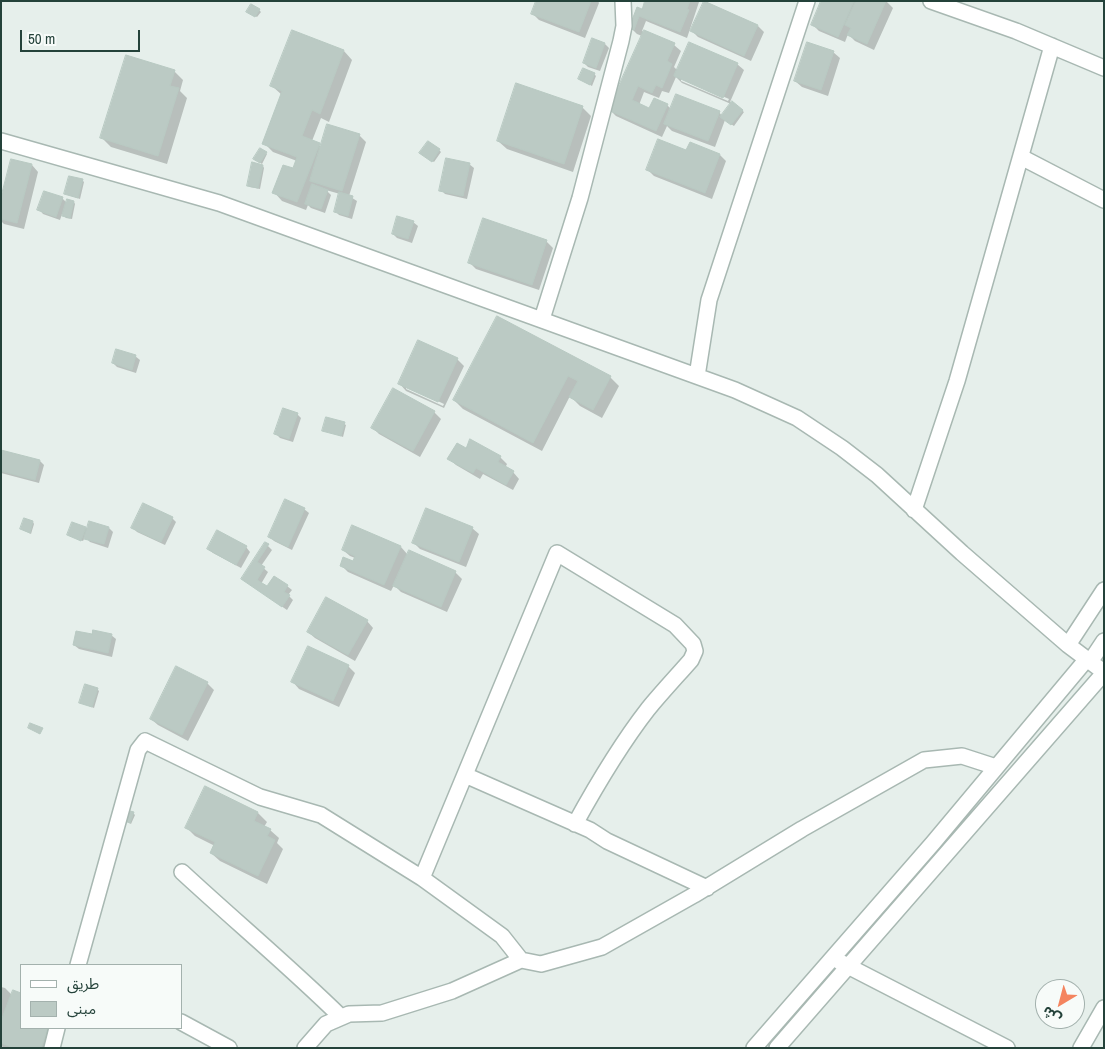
<!DOCTYPE html>
<html>
<head>
<meta charset="utf-8">
<style>
	body { margin:0 }
	#map { position:relative; width:1105px; height:1049px; overflow:hidden; background:#e6efeb; font-family:"Archivo Narrow","Noto Sans Arabic",sans-serif }
	canvas { display:block }
	.frame { position:absolute; inset:0; border:2px solid #24423a; pointer-events:none }
	.legend { position:absolute; left:20px; top:964px; width:162px; height:65px; box-sizing:border-box; background:#f7fbf9; border:1px solid #a3b1ad; margin:0; padding:6px 9px; list-style:none; font-size:15px; color:#24423a }
	.legend li { display:flex; align-items:center; gap:10px; height:25px }
	.legend b { width:25px; border:1px solid #a3b1ad }
	.north { position:absolute; left:1035px; top:979px; width:50px; height:50px; box-sizing:border-box; background:#f7fbf9; border:1px solid #a3b1ad; border-radius:50%; rotate:217deg; font-size:14px; font-weight:700; line-height:20px; text-align:center; color:#24423a }
	.north::after { content:''; display:block; margin:auto; width:18px; height:22px; background:#f4845f; clip-path:polygon(50% 0,100% 100%,50% 72%,0 100%) }
	.scale { position:absolute; left:20px; top:30px; width:120px; height:22px; box-sizing:border-box; border:2px solid #24423a; border-top:0; padding-left:6px; font-size:15px; line-height:18px; white-space:nowrap; color:#24423a; -webkit-text-stroke:4px #f7fbf9; paint-order:stroke }
</style>
</head>
<body>
<div id="map">
<canvas width="1105" height="1049"></canvas>
<div class="frame"></div>
<ul class="legend">
<li><b style="height:6px;background:#fff"></b>طريق</li>
<li><b style="height:14px;background:#bbcac4"></b>مبنى</li>
</ul>
<div class="north">ش</div>
<div class="scale">50 m</div>
</div>
<script>
const ctx = document.querySelector('canvas').getContext('2d');
ctx.lineJoin = 'round';
function fillPath(path, color) { ctx.fillStyle = color; ctx.fill(path, 'evenodd'); }
function stroke(path, color, width, dash) { ctx.strokeStyle = color; ctx.lineWidth = width; ctx.lineCap = dash ? 'butt' : 'round'; ctx.setLineDash(dash || []); ctx.stroke(path); }
fillPath(new Path2D(`
	M538,1H598L599,3L585,38L539,20L533,14Z
	M647,1L699,2L687,38L646,21L642,31L674,45L681,51L674,67L678,71L737,64L744,70L730,102L744,112L734,126L725,120L715,147L672,131L667,126L662,137L616,116L610,110L642,36L637,34L630,27L637,9L643,11ZM676,77L682,83L731,104L722,116L719,112L671,109L667,105L650,109L639,105L644,92L659,98L662,91L669,93ZM681,78L729,99L728,101L681,81Z
	M823,1H886L893,8L874,50L855,41L848,34L845,42L819,31L813,25Z
	M259,10L261,12L257,17L248,11Z
	M758,26L764,32L751,61L698,37L692,31Z
	M605,44L609,48L600,71L588,67L584,63Z
	M344,51L352,60L329,122L321,118L312,141L322,147L359,135L366,142L349,196L357,201L352,219L339,215L335,211L340,194L326,190L331,195L325,213L311,208L308,205L306,210L282,201L274,192L293,170L297,161L273,152L264,143L282,95L272,86Z
	M833,52L840,58L828,96L802,87L795,81Z
	M174,71L183,80L180,91L187,98L167,164L111,147L102,138Z
	M594,74L596,76L592,86L579,79Z
	M582,107L591,116L573,172L507,149L498,141Z
	M439,150L441,152L434,162L423,155Z
	M687,152L720,155L726,161L712,199L654,176L647,169Z
	M266,153L267,154L262,164L256,160Z
	M469,164L474,168L467,199L445,194L441,190Z
	M32,165L38,172L24,229L4,224L1,221V202Z
	M263,166L264,168L260,189L250,187L249,186Z
	M82,180L84,182L80,199L66,194Z
	M62,198L67,203L74,202L75,204L72,219L66,218L62,214L60,220L43,214L39,209Z
	M413,222L418,226L412,243L397,238L393,234Z
	M546,241L553,248L539,290L476,269L470,263Z
	M498,318L610,377L619,386L602,418L580,406L570,396L542,451L463,409L454,400Z
	M135,356L140,360L136,373L117,367L113,363Z
	M457,359L464,366L444,408L406,391L400,384ZM406,386L444,404L443,406L406,389Z
	M434,412L441,419L420,457L379,434L373,428Z
	M297,414L301,418L293,442L280,438L276,434Z
	M344,424L346,425L343,437L324,430Z
	M466,450L500,457L507,464L505,468L513,472L519,479L513,490L483,474L480,479L456,465L449,459Z
	M1,451L40,461L44,465L39,483L1,473Z
	M304,509L309,513L292,550L274,541L270,537Z
	M172,518L176,522L165,545L137,532L133,528Z
	M33,522L34,524L31,534L21,529Z
	M353,527L401,547L408,555L409,552L455,572L462,579L447,612L401,592L394,585L391,591L348,572L341,565L353,563L355,558L350,556L343,550Z
	M86,528L88,530L109,528L113,532L108,548L90,542L85,537L83,541L70,536Z
	M472,528L479,534L466,567L420,549L413,542Z
	M266,544L272,550L261,566L268,572L261,584L268,588L287,586L292,590L288,595L293,600L287,610L242,579Z
	M246,547L250,552L241,568L213,553L208,549Z
	M367,621L373,628L355,661L315,638L308,632Z
	M111,635L116,639L112,657L79,649L74,645L93,636Z
	M348,666L355,673L339,707L299,689L293,682Z
	M177,668L208,684L214,690L188,741L158,725L151,719Z
	M97,689L99,691L94,708L81,703Z
	M205,788L258,813L267,822L264,827L270,830L279,838L277,843L283,849L267,884L220,861L211,853L215,846L195,836L186,827Z
	M133,813L135,815L131,824L126,821Z
	M1,987L5,988L12,995L14,991L21,994V1028H49V1048H5L1,1046Z`), '#0003');
const building = new Path2D(`
	M536,1H591L579,32L531,14Z
	M645,1H690L687,9L689,10L680,32L639,16L634,30L629,28L637,7L642,9Z
	M704,1L758,25L744,56L690,31Z
	M821,1H854L838,37L811,25Z
	M856,1H886L867,44L847,35L851,28L845,25Z
	M251,4L260,9L255,17L246,12Z
	M292,30L344,50L320,114L312,110L302,136L320,143L297,202L272,193L283,165L293,168L297,157L262,144L282,91L270,86Z
	M644,30L675,43L667,61L672,64L662,88L656,85L652,93L638,86L632,100L649,108L654,98L668,104L656,131L608,110Z
	M592,38L605,43L596,68L583,63Z
	M689,42L738,63L723,98L674,76Z
	M807,42L834,51L821,90L794,81Z
	M126,55L175,70L170,86L179,88L158,156L100,138Z
	M583,68L595,73L590,85L578,79Z
	M516,83L583,106L564,164L497,141Z
	M676,94L720,111L708,141L664,124Z
	M732,101L743,110L731,125L720,117Z
	M327,124L360,134L342,191L310,181Z
	M658,139L686,150L690,142L720,154L705,193L646,170Z
	M428,141L440,149L432,162L419,153Z
	M260,148L267,152L260,163L253,159Z
	M446,158L470,163L463,196L439,191Z
	M11,159L32,164L17,223L1,219V197Z
	M252,162L263,165L258,188L247,186Z
	M69,176L83,179L78,198L64,194Z
	M312,184L328,190L321,209L305,204Z
	M44,191L63,197L56,217L37,210Z
	M339,192L353,196L348,216L334,212Z
	M67,199L74,201L70,218L62,216Z
	M397,216L414,221L408,239L392,234Z
	M483,218L547,240L532,285L468,263Z
	M497,316L611,376L593,410L569,397L578,381L568,376L533,443L453,400Z
	M418,340L458,358L438,402L398,384Z
	M116,349L136,355L132,370L112,363Z
	M393,388L435,411L413,451L371,428Z
	M283,408L298,413L289,439L274,434Z
	M326,417L345,422L341,436L322,431Z
	M470,439L501,456L498,462L514,471L506,485L476,468L473,473L447,459L457,443L466,448Z
	M1,450L40,460L35,480L1,471Z
	M285,499L305,508L288,547L268,537Z
	M143,503L173,517L161,542L131,528Z
	M426,508L473,527L459,562L412,543Z
	M24,518L33,521L30,533L20,529Z
	M89,521L109,527L104,544L84,539Z
	M72,522L86,527L81,541L67,535Z
	M352,525L401,546L384,585L340,566L343,557L353,561L355,556L342,550Z
	M217,530L247,546L236,565L207,549Z
	M265,542L269,544L257,562L265,567L257,580L267,586L274,576L288,585L284,592L290,595L282,607L241,579Z
	M409,550L456,571L441,607L393,586Z
	M326,597L368,620L348,655L307,632Z
	M93,630L112,634L108,653L73,645L76,631L92,634Z
	M308,646L349,665L333,701L291,682Z
	M176,666L208,682L182,735L150,719Z
	M85,684L98,688L92,707L79,703Z
	M30,723L43,728L40,734L28,728Z
	M205,786L258,812L254,821L271,829L267,836L275,840L258,876L210,853L215,842L185,828Z
	M126,810L134,812L130,823L122,820Z
	M13,990L21,993V1028H48L41,1048H14L1,1043V1021Z`);
fillPath(building, '#bbcac4');
stroke(building, '#b8c9c2', 1);
const minor = new Path2D(`
	M931,1L1016,31L1104,68
	M1,141L219,203L735,390L797,418L842,448L877,475L962,553L1068,645L1104,672
	M1021,157L1104,200
	M542,319L580,198L621,41L624,26L623,1
	M697,376L709,300L807,1
	M914,510L957,381L1052,46
	M1068,645L1104,590
	M1090,662L1104,641
	M465,775L590,830L607,841L707,888
	M182,872C235,921 290,967 341,1017
	M422,878L557,553L675,625L693,644L695,651L691,660C677,676 662,692 648,709C620,745 597,784 575,824
	M840,962L1007,1048
	M78,965L138,750L145,741L260,797L321,815L422,878L502,936L521,960
	M181,1022L229,1048
	M52,1048L57,1028
	M305,1048L326,1024L349,1014L382,1013L452,991L521,960L541,964L602,947L694,895L802,829L924,760L962,756L996,767
	M754,1048L933,843L1086,660
	M777,1048L1104,673
	M1081,1048L1104,1008`);
stroke(minor, '#a8b8b2', 18);
stroke(minor, '#fff', 15);
</script>
</body>
</html>
